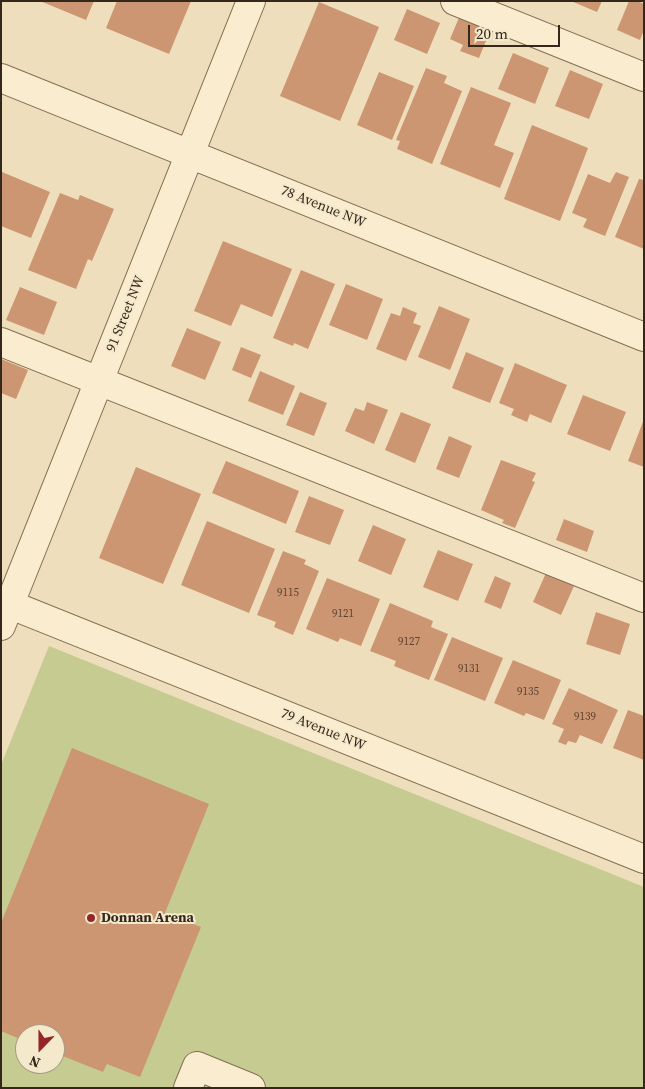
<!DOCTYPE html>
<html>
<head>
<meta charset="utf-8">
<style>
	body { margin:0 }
	#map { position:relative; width:645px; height:1089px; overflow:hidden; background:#eedebc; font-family:"Source Serif 4",serif }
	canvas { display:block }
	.frame { position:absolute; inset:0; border:2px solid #34271b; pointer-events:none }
	.north { position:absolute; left:15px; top:1024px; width:50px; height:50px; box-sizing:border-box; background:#f5e9cc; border:1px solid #a89b85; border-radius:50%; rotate:202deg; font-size:14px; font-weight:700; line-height:20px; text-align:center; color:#34271b }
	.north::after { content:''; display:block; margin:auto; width:18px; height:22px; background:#952528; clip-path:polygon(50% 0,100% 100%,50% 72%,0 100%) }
	.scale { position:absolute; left:468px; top:25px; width:92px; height:22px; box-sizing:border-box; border:2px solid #34271b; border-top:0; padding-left:6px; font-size:15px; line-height:18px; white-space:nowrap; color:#34271b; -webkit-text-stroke:4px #f5e9cc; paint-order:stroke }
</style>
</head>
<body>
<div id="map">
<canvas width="645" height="1089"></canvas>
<div class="frame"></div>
<div class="north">N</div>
<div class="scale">20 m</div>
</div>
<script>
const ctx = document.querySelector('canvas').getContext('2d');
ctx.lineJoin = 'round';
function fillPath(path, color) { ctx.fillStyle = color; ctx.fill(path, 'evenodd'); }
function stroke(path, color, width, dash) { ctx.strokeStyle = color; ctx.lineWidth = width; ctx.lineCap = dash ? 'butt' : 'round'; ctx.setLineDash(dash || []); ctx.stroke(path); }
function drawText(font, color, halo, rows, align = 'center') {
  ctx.font = font + ' "Source Serif 4",serif'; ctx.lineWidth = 4; ctx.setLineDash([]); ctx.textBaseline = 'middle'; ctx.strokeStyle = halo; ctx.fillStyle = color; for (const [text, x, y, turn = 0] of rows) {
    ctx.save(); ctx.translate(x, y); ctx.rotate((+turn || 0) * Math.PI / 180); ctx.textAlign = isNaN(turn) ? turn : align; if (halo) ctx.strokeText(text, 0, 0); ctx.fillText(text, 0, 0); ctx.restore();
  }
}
fillPath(new Path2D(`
	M49,646L644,887V1088H1V765ZM25,1034H55V1064H25Z`), '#c6cb91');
fillPath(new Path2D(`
	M40,1H94L86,20Z
	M117,1H191L169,54L106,28Z
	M571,1H602L597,12Z
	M629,1H638L644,4V30L640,40L617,30Z
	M319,2L379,27L340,121L280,96Z
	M407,9L440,23L427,54L394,40Z
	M461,13L492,26L479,58L460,51L463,45L450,39Z
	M513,53L549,68L535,104L498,89Z
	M426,68L447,76L444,83L462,91L432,164L397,149L400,141L396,140Z
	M570,70L603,84L589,119L555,106Z
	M379,72L414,86L392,140L357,125Z
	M471,87L511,103L494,145L514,153L500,188L440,164Z
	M532,125L588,148L560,221L504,199Z
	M2,172L50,192L31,238L1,226Z
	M616,172L629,177L605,236L583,227L587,219L572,213L588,174L610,183Z
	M639,179L644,180V249L615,237Z
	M60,193L78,200L80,195L114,209L92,261L88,259L76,289L28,270Z
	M223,241L292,269L272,317L241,304L231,326L194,311Z
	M301,270L335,284L308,349L294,343L293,346L273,338Z
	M346,284L383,299L367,340L329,325Z
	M20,287L57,302L44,335L6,320Z
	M439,306L470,319L450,370L418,357Z
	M403,307L417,313L413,323L421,326L406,361L376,349L391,313L400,316Z
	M187,328L221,342L205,380L171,366Z
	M241,347L261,355L251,378L232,370Z
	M466,352L504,368L490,403L452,388Z
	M1,359L28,370L16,399L1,393Z
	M515,363L567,385L551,423L530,414L527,422L511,415L514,409L499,403Z
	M260,371L295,386L283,415L248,401Z
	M300,392L327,403L314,436L286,425Z
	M583,395L626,412L610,451L567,434Z
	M367,402L388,410L374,444L345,431L355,408L364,411Z
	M401,412L431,424L415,463L385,450Z
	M644,419V467L628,461Z
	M449,436L472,446L459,478L436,469Z
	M501,460L536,473L532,481L535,482L515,528L502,523L504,520L481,510Z
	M226,461L299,491L286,524L212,493Z
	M136,467L201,494L163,584L99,558Z
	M309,496L344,510L330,545L295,532Z
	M564,519L594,531L587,552L556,540Z
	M207,521L275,549L249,613L181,585Z
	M373,525L406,539L391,575L358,561Z
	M438,550L473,564L458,601L423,587Z
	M283,551L306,560L304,564L319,571L293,635L274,627L276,622L257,615Z
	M546,573L574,586L561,615L533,602Z
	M495,576L511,583L501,609L484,602Z
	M327,578L380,599L361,646L340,638L338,642L306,629Z
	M390,603L433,621L431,627L448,634L429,680L394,666L396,661L370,651Z
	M596,612L630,624L620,655L586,644Z
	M452,637L503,658L485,701L434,680Z
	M513,660L561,680L544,720L526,713L524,716L494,703Z
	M569,688L618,710L602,744L580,735L576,743L568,741L566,745L558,742L564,729L552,724Z
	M628,710L644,716V760L613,748Z
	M72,748L209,804L165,913L201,927L140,1077L107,1064L103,1072L55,1053V1034H25V1041L1,1031V923Z`), '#cd9672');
const minor = new Path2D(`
	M455,1L644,77
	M1,78L644,337
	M1,342L644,598
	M1,601L644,859
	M1,626L251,1
	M188,1088L197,1066L251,1088`);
stroke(minor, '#856e56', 30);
stroke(minor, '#f9eccf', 28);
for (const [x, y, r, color] of [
	[91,918,5,"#952528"]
]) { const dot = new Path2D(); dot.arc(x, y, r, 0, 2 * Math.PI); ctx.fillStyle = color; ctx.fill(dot); stroke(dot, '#f5e9cc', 2); }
drawText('11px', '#5a4331', null, [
	["9115",288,593],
	["9121",343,614],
	["9127",409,642],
	["9131",469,669],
	["9135",528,692],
	["9139",585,717]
]);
drawText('14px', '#34271b', '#f5e9cc', [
	["78 Avenue NW",323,207,22],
	["91 Street NW",126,314,-68],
	["79 Avenue NW",323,730,22]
]);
drawText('bold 14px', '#34271b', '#f5e9cc', [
	["Donnan Arena",101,918]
], 'left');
</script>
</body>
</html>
